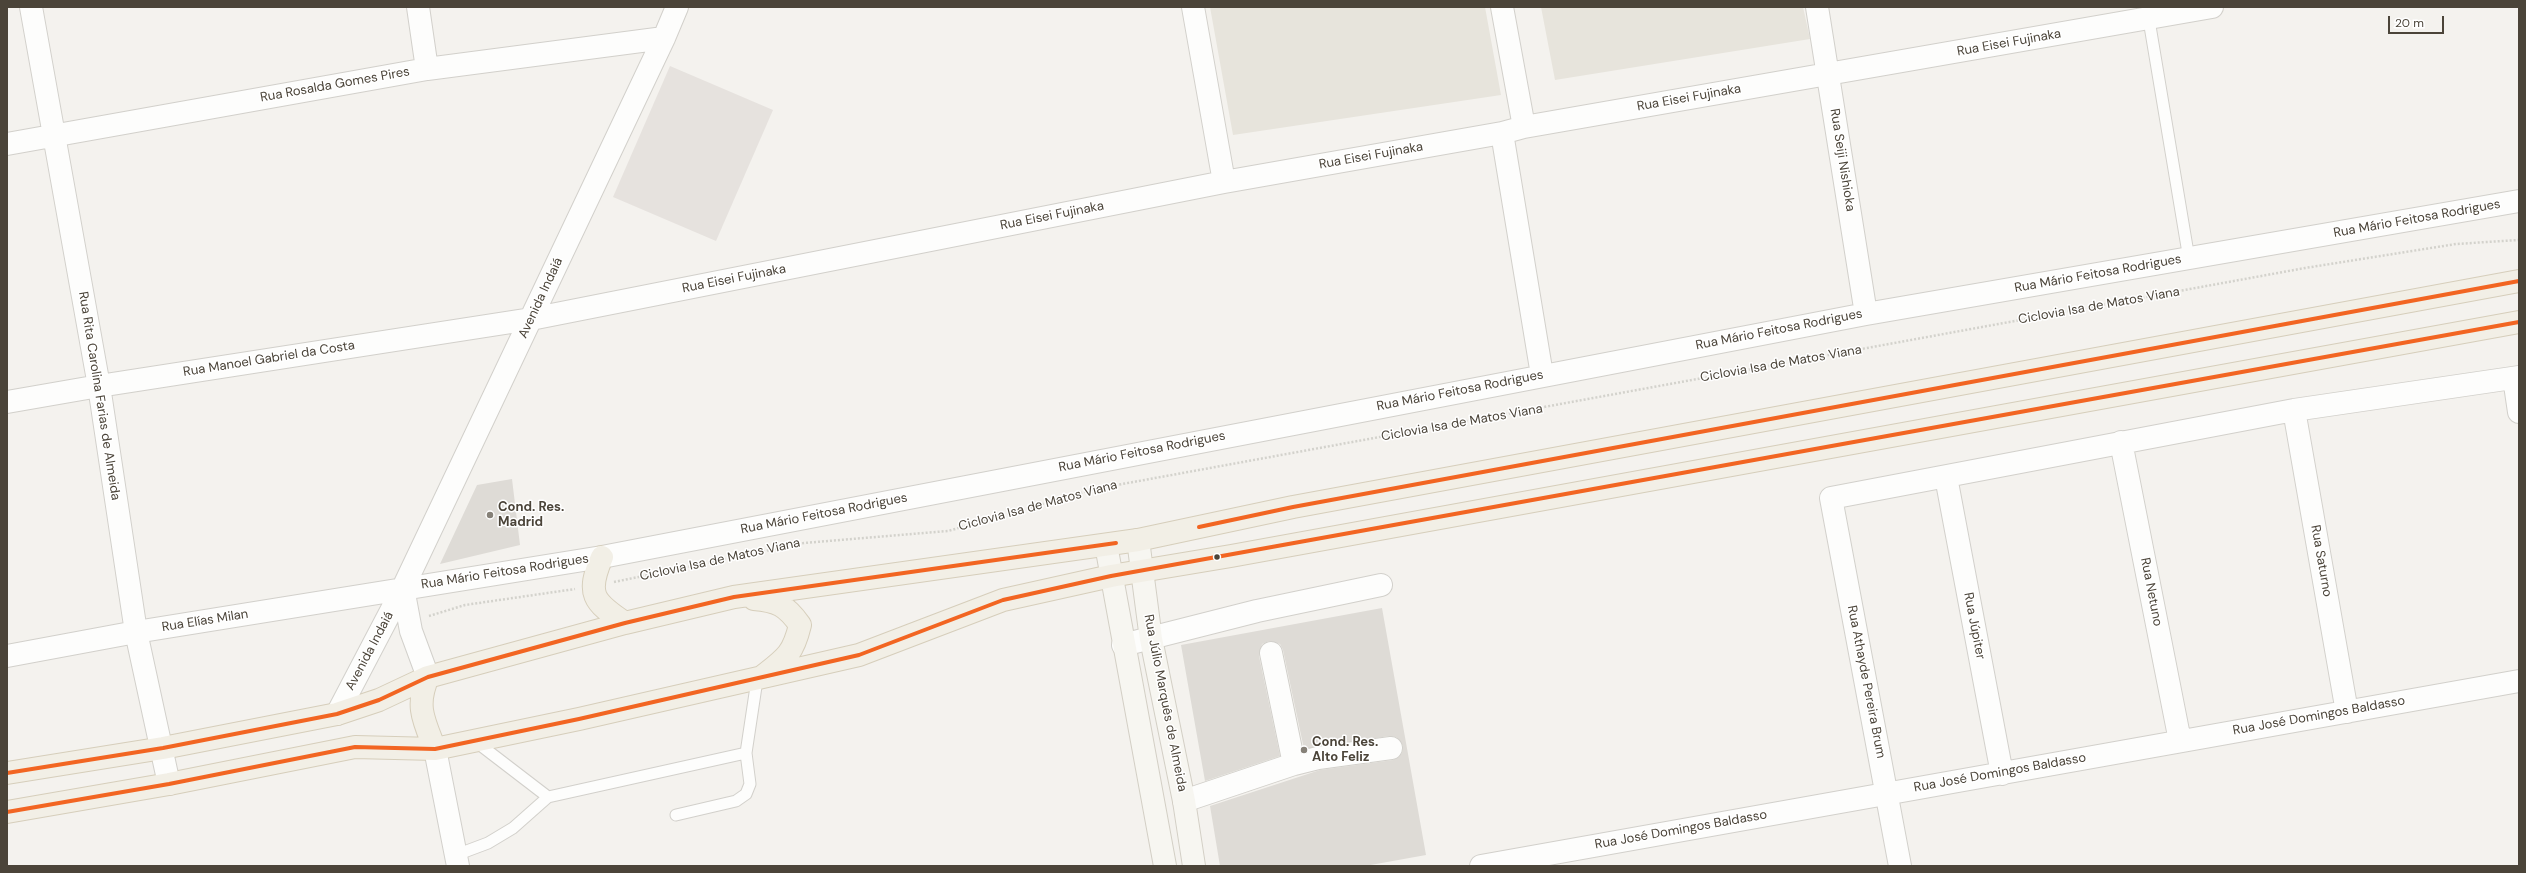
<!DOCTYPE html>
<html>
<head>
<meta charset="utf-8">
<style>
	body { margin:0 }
	#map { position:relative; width:2526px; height:873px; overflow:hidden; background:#f4f2ee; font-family:"DM Sans",sans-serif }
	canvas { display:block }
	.frame { position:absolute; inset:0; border:8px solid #4b4439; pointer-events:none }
	.scale { position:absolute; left:2388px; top:16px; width:56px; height:18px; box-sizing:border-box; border:2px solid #4b4439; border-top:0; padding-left:5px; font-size:12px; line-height:14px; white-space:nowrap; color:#4b4439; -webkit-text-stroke:3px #fff; paint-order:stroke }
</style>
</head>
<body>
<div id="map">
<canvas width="2526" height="873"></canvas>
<div class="frame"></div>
<div class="scale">20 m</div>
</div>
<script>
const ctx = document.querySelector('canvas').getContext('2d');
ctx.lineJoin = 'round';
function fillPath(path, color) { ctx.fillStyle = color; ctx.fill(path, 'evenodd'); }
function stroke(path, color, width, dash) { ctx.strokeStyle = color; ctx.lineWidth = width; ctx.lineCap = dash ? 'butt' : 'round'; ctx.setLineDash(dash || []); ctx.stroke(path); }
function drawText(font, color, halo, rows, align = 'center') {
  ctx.font = font + ' "DM Sans",sans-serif'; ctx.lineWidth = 3; ctx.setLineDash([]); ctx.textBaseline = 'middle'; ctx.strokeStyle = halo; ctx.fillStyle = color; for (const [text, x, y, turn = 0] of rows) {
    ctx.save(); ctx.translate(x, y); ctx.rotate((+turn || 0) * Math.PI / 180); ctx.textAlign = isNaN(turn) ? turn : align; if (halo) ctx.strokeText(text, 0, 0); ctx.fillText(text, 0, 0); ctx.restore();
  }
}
fillPath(new Path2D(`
	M1210,7H1485L1501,95L1233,135Z
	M1541,7H1803L1810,39L1555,80Z`), '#e7e4dc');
fillPath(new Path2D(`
	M670,66L773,110L716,241L613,197Z`), '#e6e2de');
fillPath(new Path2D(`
	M512,479L520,545L440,564L477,485Z
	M1382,608L1426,855L1365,866H1220L1210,806L1320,770L1393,760L1402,753L1403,746L1396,737L1389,736L1304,749L1283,650L1280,644L1269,641L1262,644L1259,656L1280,756L1205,781L1181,645Z`), '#dedbd6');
const lane = new Path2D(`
	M2149,20L2189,259
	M475,741L548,797
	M676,815L736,801L746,794L750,784L746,753L757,680
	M456,855L488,843L513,828L548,797L746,753`);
const street = new Path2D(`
	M31,7L99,386L136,632L169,784
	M418,7L427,69
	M1193,7L1224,182
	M1502,7L1524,127
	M1817,7L1866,314
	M1502,133L1542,375
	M7,144L427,69L664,38
	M2514,378L2519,412
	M7,402L99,386L531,319L1224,182L1502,133L1524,127L2212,7
	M2294,410L2347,712
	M2121,442L2180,741
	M1946,477L2002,774
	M403,588L411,631L428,677
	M1123,645L1257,611L1381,585
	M1271,653L1294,764
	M7,656L136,632L602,557L1866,314L2519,201
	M337,714L403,588L664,38L677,7
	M435,749L458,866
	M1184,801L1294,764L1318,758L1391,748
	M1481,866L2519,681
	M1900,866L1831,498L2294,410L2519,377`);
const secondary = new Path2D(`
	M1138,540L1151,639L1184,801L1194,866
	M1106,545L1165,866`);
const primary = new Path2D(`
	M602,557C586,594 593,602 625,623
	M754,599C777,601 786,605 800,625C793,654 786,658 763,676
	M428,677C415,706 424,721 435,749
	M7,773L163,748L337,714L379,700L428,677L625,623L734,597L1138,540L1293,507L2519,281
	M7,812L169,784L355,747L435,749L579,719L859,655L1003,600L1111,576L1231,556L2519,322`);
stroke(lane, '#d2d0cb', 13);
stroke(street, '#d2d0cb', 24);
stroke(secondary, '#d3cfc5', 24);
stroke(primary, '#d6cebb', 24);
stroke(new Path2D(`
	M614,582L804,543L948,531L1095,489L2305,268L2456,244L2519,240
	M429,616L465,605L575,589`), '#d3d2cc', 2.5, [2, 2]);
stroke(lane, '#fdfdfc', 11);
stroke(street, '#fdfdfc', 22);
stroke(secondary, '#f7f6f1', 22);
stroke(primary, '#f2efe6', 22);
stroke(new Path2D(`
	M1199,527L1293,507L2519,281
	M7,773L163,748L337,714L379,700L428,677L625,623L734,597L1116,543
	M7,812L169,784L355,747L435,749L579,719L859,655L1003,600L1111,576L2519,322`), '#f26522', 4);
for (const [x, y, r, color] of [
	[490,515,4,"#868178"],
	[1217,557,3.5,"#4b4439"],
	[1304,750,4,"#868178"]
]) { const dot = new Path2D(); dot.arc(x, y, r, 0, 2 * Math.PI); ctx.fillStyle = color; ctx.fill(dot); stroke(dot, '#fff', 1.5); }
drawText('13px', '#4b4439', '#fff', [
	["Rua Eisei Fujinaka",2009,43,-10],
	["Rua Rosalda Gomes Pires",335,85,-10],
	["Rua Eisei Fujinaka",1689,98,-10],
	["Rua Eisei Fujinaka",1371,156,-10],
	["Rua Seiji Nishioka",1842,160,81],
	["Rua Eisei Fujinaka",1052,216,-11],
	["Rua Mário Feitosa Rodrigues",2417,219,-10],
	["Rua Mário Feitosa Rodrigues",2098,274,-10],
	["Rua Eisei Fujinaka",734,279,-11],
	["Avenida Indaiá",541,298,-65],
	["Ciclovia Isa de Matos Viana",2099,306,-10],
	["Rua Mário Feitosa Rodrigues",1779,330,-11],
	["Rua Manoel Gabriel da Costa",269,359,-9],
	["Ciclovia Isa de Matos Viana",1781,364,-10],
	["Rua Mário Feitosa Rodrigues",1460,391,-11],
	["Rua Rita Carolina Farias de Almeida",99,396,81],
	["Ciclovia Isa de Matos Viana",1462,423,-10],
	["Rua Mário Feitosa Rodrigues",1142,452,-11],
	["Ciclovia Isa de Matos Viana",1038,506,-15],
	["Rua Mário Feitosa Rodrigues",824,514,-11],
	["Ciclovia Isa de Matos Viana",720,560,-12],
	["Rua Saturno",2321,561,80],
	["Rua Mário Feitosa Rodrigues",505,572,-9],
	["Rua Netuno",2151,592,79],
	["Rua Elías Milan",205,621,-9],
	["Rua Júpiter",1974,626,79],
	["Avenida Indaiá",370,651,-62],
	["Rua Athayde Pereira Brum",1866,682,79],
	["Rua Júlio Marquês de Almeida",1165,703,79],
	["Rua José Domingos Baldasso",2319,716,-10],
	["Rua José Domingos Baldasso",2000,773,-10],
	["Rua José Domingos Baldasso",1681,830,-10]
]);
drawText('bold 13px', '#4b4439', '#fff', [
	["Cond. Res.",498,508],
	["Madrid",498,523],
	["Cond. Res.",1312,743],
	["Alto Feliz",1312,758]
], 'left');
</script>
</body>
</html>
